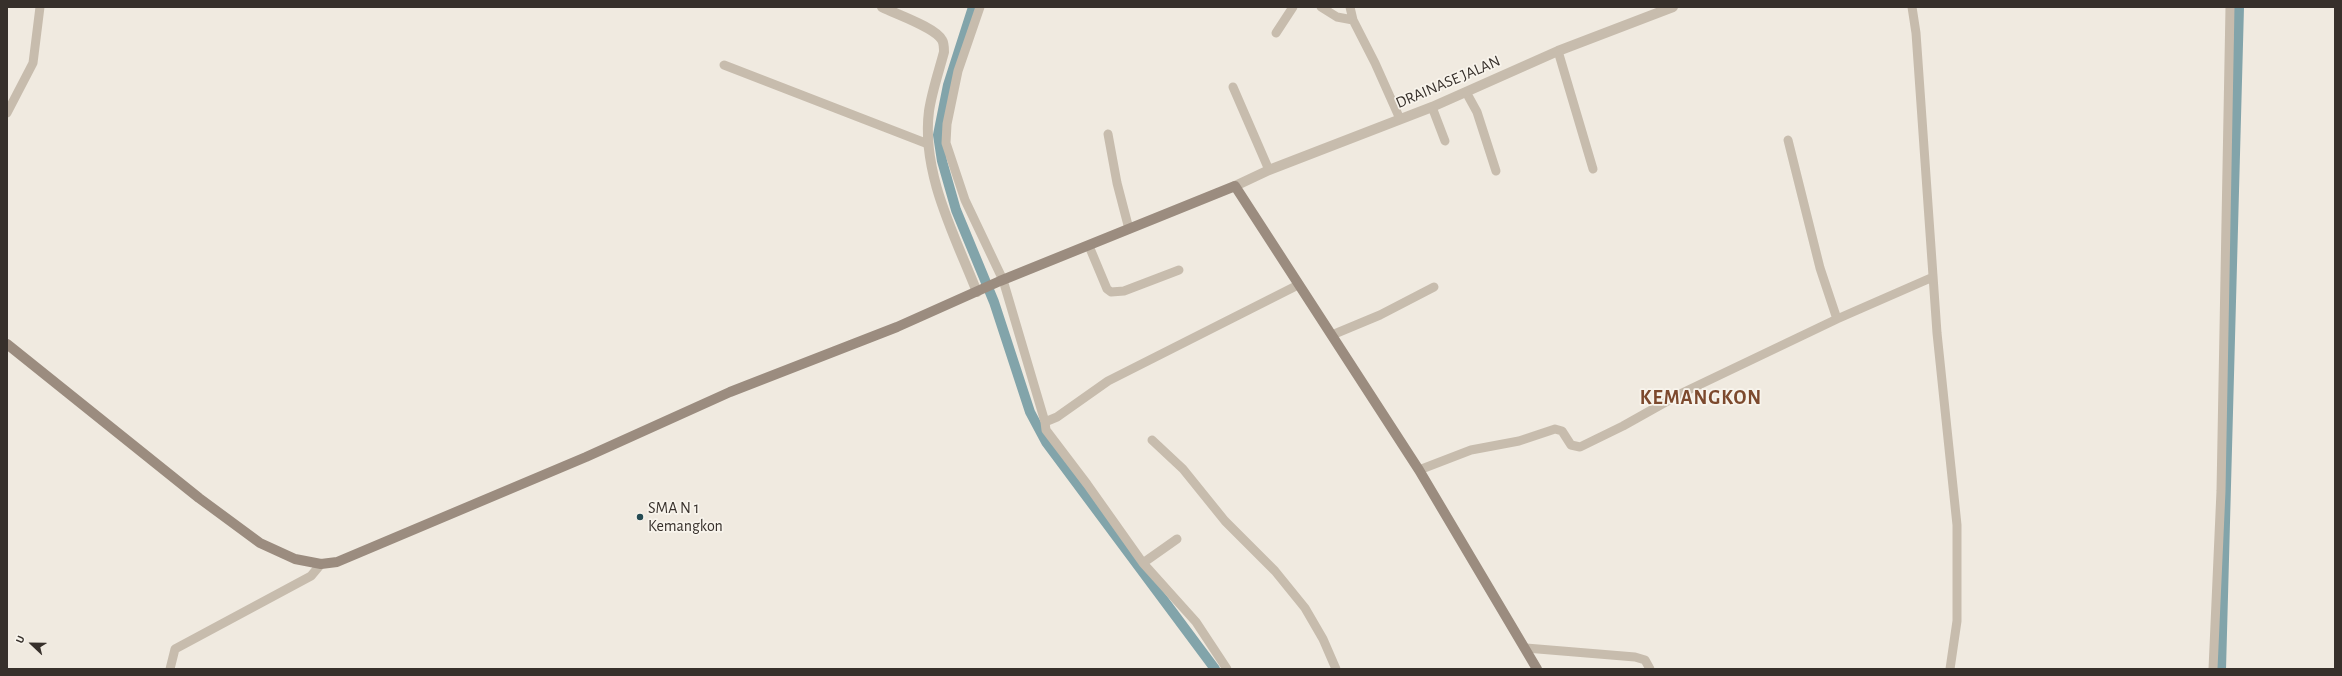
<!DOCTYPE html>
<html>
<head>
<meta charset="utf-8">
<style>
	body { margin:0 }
	#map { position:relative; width:2342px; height:676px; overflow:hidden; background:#f0eae0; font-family:"Alegreya Sans",sans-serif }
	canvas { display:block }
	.frame { position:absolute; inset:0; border:8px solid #37302b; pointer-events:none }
	.north { position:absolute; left:12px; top:624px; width:40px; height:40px; -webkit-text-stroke:3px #f8f4ec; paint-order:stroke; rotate:292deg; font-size:11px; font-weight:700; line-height:16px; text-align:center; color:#37302b }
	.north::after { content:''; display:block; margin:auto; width:14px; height:18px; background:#37302b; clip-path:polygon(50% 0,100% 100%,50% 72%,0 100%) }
</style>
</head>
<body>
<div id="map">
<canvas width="2342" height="676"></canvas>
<div class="frame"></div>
<div class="north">U</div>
</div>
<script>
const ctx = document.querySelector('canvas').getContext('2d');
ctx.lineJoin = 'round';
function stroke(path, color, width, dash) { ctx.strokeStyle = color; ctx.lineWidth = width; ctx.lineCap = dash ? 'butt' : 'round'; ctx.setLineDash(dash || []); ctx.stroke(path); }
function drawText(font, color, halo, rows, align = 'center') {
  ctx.font = font + ' "Alegreya Sans",sans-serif'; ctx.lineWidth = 3.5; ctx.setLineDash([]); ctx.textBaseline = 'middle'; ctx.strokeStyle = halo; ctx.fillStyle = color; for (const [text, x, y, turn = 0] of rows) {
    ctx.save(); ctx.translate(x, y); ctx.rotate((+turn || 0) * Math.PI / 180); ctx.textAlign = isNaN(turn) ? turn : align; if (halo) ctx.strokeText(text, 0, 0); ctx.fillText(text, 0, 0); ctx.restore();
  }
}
stroke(new Path2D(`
	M973,7L948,85L938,135L942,161L956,210L994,302L1030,412L1046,442L1215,669
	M2221,669L2239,7`), '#82a4aa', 10);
stroke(new Path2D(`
	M980,7L958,71L947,124L946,143L965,200L1003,280L1045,422L1057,417L1108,381L1298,285
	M1321,7L1337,17L1353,20
	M1350,7L1353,20L1375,63L1400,119
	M1912,7L1916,33L1937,333L1957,525V621L1950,669
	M1276,33L1293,7
	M1558,51L1593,169
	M724,65L928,144
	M1233,87L1269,170
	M1466,92L1477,112L1496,171
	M1432,107L1445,141
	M7,113L33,63L40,7
	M1108,134L1117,183L1129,229
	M1788,140L1820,268L1837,319L1933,277
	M1089,246L1107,289L1111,292L1124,291L1179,270
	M1332,335L1380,315L1434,287
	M1045,422L1046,430L1087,484L1143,563L1196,622L1227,669
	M1152,440L1183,469L1225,521L1275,571L1305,608L1323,639L1336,669
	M1419,470L1471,450L1519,441L1555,429L1562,431L1571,445L1580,447L1623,426L1680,394L1837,319
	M1143,563L1177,539
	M1526,648L1635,657L1645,660L1650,669
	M170,669L175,649L311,576L321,564
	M2213,669L2221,491L2230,7`), '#c7bcad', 9);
stroke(new Path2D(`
	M882,7C895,14 935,27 942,40C944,43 944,47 944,52C939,71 932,91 929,111C921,173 955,236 977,292
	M1235,186L1269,170L1432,107L1558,51L1673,7`), '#c7bcad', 10);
stroke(new Path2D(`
	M7,344L199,498L260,543L295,559L321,564L337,562L586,457L730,392L897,327L1000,281L1235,186L1419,470L1537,669`), '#9b8c7f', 10);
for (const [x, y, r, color] of [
	[640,517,4,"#254b53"]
]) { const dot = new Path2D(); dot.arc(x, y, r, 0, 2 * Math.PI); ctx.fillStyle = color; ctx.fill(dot); stroke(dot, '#f8f4ec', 1.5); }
drawText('16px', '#37302b', '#f8f4ec', [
	["DRAINASE JALAN",1448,82,-23]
]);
drawText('16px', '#37302b', '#f8f4ec', [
	["SMA N 1",648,508],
	["Kemangkon",648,526]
], 'left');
ctx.letterSpacing = '1px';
drawText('bold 20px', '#7c492d', '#f8f4ec', [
	["KEMANGKON",1701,398]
]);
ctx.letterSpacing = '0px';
</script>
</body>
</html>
